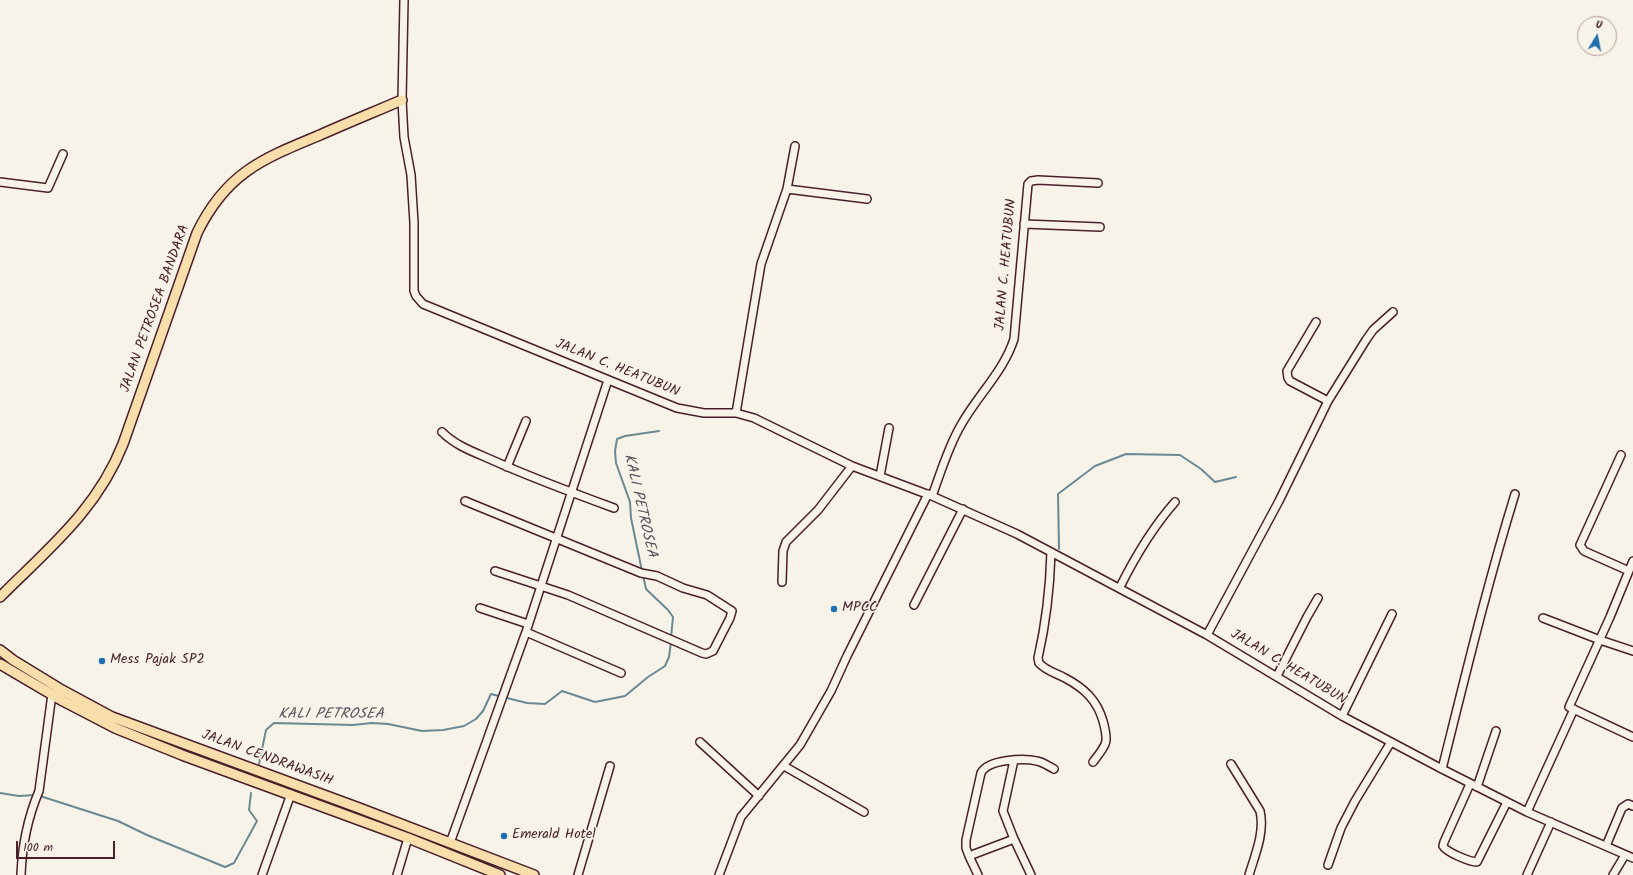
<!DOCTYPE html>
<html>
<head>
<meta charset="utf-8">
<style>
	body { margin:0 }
	#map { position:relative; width:1633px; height:875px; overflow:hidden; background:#f7f3e8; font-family:Kalam,sans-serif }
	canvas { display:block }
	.north { position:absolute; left:1577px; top:16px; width:40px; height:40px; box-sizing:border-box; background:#f7f3e8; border:1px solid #b29e9c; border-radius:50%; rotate:10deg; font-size:11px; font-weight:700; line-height:16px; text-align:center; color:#4a1f2b }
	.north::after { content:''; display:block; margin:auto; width:14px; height:18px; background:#1f6fb2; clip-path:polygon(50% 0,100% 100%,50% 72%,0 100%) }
	.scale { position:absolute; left:16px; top:841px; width:99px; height:18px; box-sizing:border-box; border:2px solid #4a1f2b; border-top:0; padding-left:5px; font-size:12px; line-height:14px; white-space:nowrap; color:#4a1f2b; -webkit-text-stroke:3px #f7f3e8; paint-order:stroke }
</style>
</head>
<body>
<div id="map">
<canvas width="1633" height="875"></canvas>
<div class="north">U</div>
<div class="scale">100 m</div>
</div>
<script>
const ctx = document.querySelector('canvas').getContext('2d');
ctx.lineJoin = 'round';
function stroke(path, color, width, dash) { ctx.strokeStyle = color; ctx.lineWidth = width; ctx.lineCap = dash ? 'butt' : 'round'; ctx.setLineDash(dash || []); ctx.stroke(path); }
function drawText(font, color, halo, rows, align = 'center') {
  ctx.font = font + ' Kalam,sans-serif'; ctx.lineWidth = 3; ctx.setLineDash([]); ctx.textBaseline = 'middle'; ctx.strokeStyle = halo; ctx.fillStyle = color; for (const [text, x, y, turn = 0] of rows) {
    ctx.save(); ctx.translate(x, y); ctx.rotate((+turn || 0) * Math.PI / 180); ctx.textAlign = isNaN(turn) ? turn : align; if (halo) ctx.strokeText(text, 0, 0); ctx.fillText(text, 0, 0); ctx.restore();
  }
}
stroke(new Path2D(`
	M1059,549L1058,494L1095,466L1126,454L1180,455L1201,469L1215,482L1236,477
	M642,571L631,518L630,502L616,463L615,451L617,439L625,436L659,431
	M643,575L646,589L668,610L673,617L671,638
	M259,764L266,730L274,723L353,725L372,723L388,724L422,731L443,730L464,726L476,719L483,711L491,694L527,703L545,704L562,691L595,702L625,696L648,677L665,666L669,657L671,642
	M0,793L19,796L35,795
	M40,796L118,821L147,835L225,867L234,863L257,821L249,810L251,793`), '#6a8995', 2);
const minor = new Path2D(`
	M404,0L402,100L404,137L411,175L414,223V291L416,296L423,304L677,408L704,413H736L754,418L852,466L932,496L1017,534L1207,635L1342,716L1442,769L1527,812L1633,858
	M0,182L48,188L63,154
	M787,189L867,199
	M1024,224L1100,227
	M1316,322L1287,371L1288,378L1290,381L1328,401
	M736,413L761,264L787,189L795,146
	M442,432C456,446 474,452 492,460C532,478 573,493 614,508
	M1621,455L1580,545L1584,551L1629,571
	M507,467L526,421
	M880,476L889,428
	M932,496C941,472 948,447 961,425C977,396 1004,371 1014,339L1028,184L1031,181L1038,180L1098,183
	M465,501L641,573L657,576L683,588L707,595L732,611L730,618L713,651L706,654L702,653L568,595L495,571
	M1051,552C1050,588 1046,623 1038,658L1039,663C1046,671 1056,673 1065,678C1084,688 1097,700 1103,721C1109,743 1107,744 1093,762
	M1633,561L1610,617L1569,707L1633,737
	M782,582L783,551L786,542L818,510L852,466
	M1120,587C1135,557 1152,528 1175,502
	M914,605L963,509
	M480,608L528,624
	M1543,618L1600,640L1633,651
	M526,632L621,673
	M1207,635L1279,501L1328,401L1366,340L1373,330L1393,312
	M1277,676L1307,617L1318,598
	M1342,716L1392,614
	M700,742L759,796
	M1231,764L1260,811C1265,832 1255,855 1249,875
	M784,766L864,812
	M1442,769C1465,677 1487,585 1515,494
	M1470,784L1444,842L1443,846C1446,852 1470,862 1477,862L1507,802
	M1477,787L1496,731
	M1527,812L1574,709
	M1014,839L1003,811L1014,760
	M450,843L526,632L608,380
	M1606,846L1622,808L1628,804L1633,806
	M969,856L966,848V840L981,773C988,759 1024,758 1037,761C1043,762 1048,766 1054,769
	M1328,865L1341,828L1355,801L1391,742
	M21,875C22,847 28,817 39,791L52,694
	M262,875L291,794
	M397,875L408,838
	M578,875L610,766
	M719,875L741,817L800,745L831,691L847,656L928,494
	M978,875L969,856L1014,839L1031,875
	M1527,875L1551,822
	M1613,875L1625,855`);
const major = new Path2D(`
	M0,597C48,549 97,510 123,444L197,233C226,173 262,159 320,135C347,123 374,112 402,100
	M0,650L13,660L62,690L112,717L359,808L534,875
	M0,664L63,701L115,728L182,755L408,838L500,875`);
stroke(minor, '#4a1f2b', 10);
stroke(major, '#4a1f2b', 12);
stroke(minor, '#f7f3e8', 7);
stroke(major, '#f8deab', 9);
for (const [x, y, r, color] of [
	[834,609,4,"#1f6fb2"],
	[102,661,4,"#1f6fb2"],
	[504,836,4,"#1f6fb2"]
]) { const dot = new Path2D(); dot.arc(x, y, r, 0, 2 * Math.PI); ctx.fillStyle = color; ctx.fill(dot); stroke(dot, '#f7f3e8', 1.5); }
drawText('14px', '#4a1f2b', '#f7f3e8', [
	["JALAN C. HEATUBUN",1007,265,-85],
	["JALAN PETROSEA BANDARA",156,309,-70],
	["JALAN C. HEATUBUN",617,369,22],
	["JALAN C. HEATUBUN",1288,668,31],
	["JALAN CENDRAWASIH",267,759,20]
]);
drawText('14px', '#4a1f2b', '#f7f3e8', [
	["MPCC",842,609],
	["Mess Pajak SP2",110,661],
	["Emerald Hotel",512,836]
], 'left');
drawText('italic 15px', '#5a5460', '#f7f3e8', [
	["KALI PETROSEA",639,506,77],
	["KALI PETROSEA",331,715]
]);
</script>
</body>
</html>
